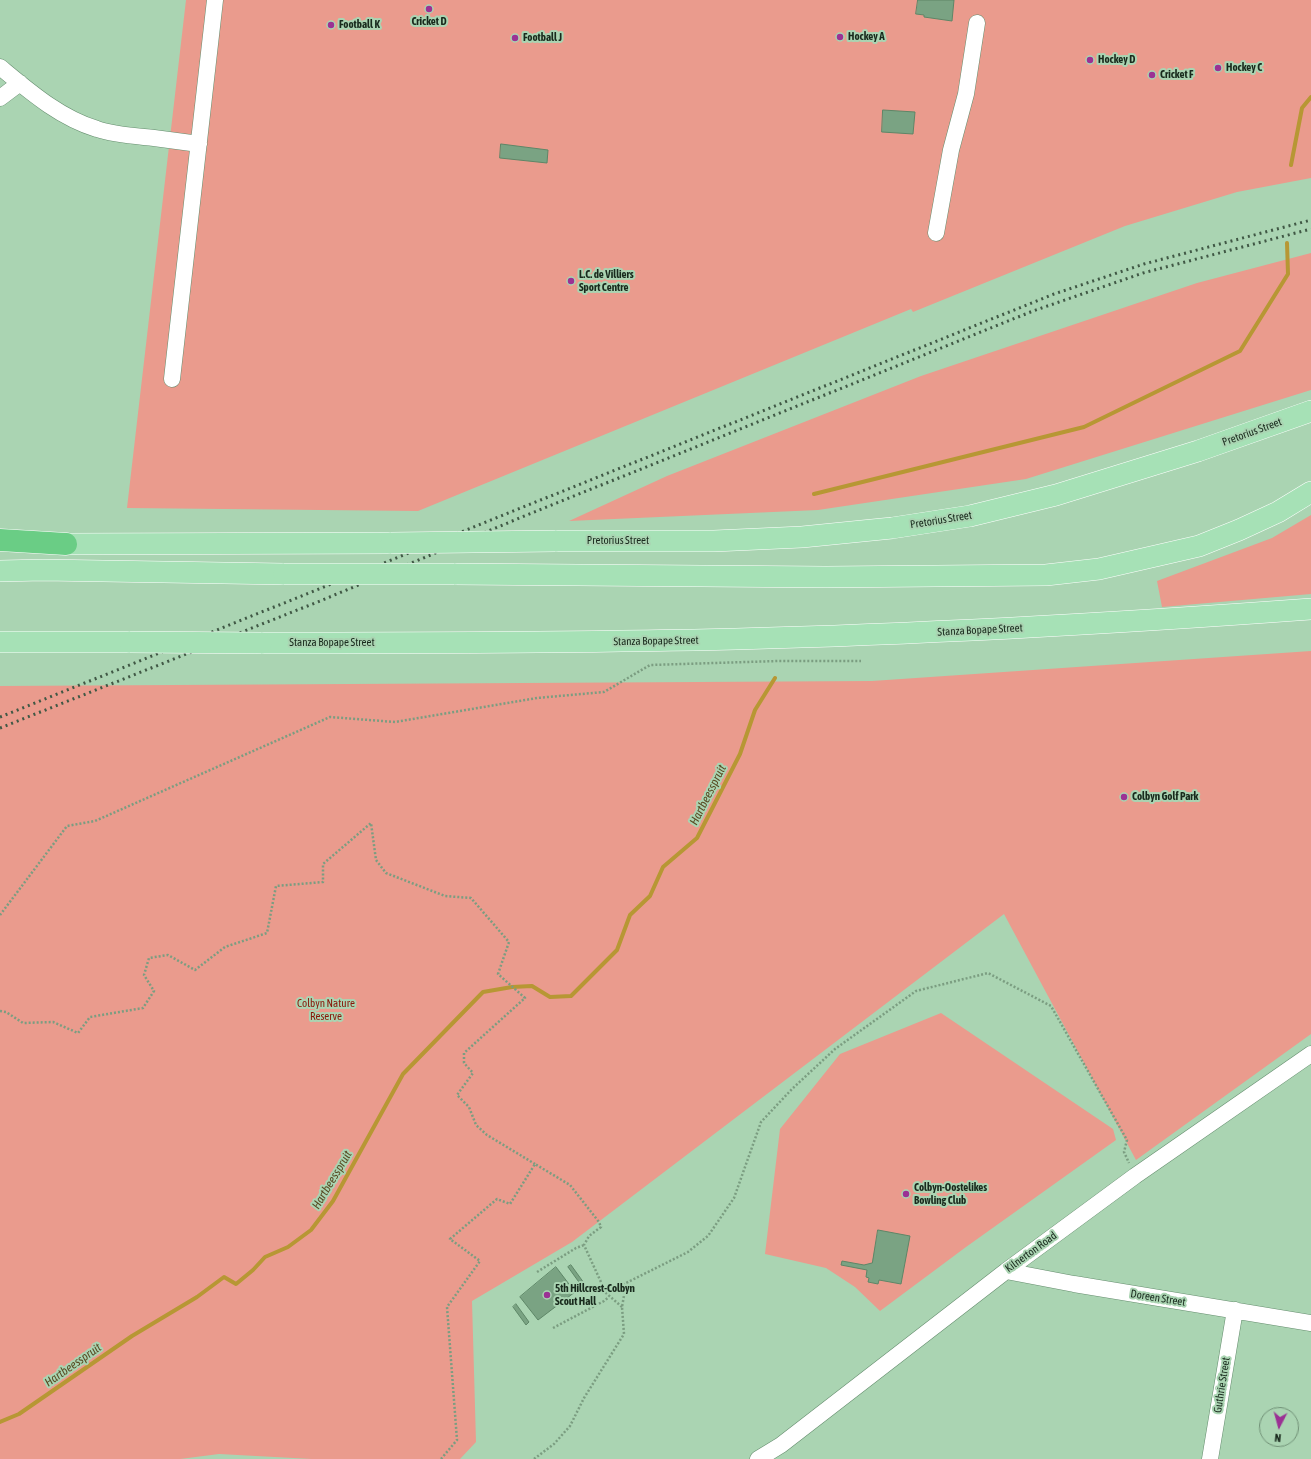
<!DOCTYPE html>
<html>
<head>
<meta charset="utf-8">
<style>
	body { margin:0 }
	#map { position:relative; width:1311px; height:1459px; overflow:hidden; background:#aad4b2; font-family:"Asap Condensed",sans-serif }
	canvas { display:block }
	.north { position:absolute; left:1259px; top:1407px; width:40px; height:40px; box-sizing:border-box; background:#aad4b2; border:1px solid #709076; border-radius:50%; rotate:186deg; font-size:11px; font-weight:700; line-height:16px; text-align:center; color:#192a1d }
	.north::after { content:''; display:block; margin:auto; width:14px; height:18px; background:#9b3194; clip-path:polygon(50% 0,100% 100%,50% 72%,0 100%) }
</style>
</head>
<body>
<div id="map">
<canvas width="1311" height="1459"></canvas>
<div class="north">N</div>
</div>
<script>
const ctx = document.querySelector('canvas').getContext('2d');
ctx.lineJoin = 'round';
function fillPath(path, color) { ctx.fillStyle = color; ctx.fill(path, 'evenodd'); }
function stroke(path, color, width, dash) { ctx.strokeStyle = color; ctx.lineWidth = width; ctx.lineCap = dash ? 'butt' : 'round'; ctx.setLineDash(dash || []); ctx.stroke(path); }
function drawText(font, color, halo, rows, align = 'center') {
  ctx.font = font + ' "Asap Condensed",sans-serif'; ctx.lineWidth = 4; ctx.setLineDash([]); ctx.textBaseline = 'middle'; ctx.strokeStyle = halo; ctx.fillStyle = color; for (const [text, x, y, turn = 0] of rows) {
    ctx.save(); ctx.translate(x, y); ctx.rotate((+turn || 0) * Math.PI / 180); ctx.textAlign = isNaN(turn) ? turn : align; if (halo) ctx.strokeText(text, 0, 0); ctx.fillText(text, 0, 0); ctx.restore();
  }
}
fillPath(new Path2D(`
	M186,0H1311V178L1237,192L1125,226L913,312L911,309L418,511L127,508Z
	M1311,253V390L1026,479L818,510L569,521L667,476L921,376L1197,283Z
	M1311,515V594L1162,607L1157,581L1272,538Z
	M1311,651V1034L1136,1160L1004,914L572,1242L472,1301L476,1442L460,1459H312L219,1454L180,1459H0V686L872,681Z
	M941,1013L1113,1129L1116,1140L966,1247L880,1311L855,1287L826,1268L765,1254L780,1129L840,1054Z`), '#ea9b8d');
stroke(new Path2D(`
	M1291,165L1302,108L1311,97
	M814,494L1084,427L1240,351L1288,274L1287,243
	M0,1422L19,1414L132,1336L197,1297L224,1277L236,1284L253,1270L265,1257L288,1247L311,1230L333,1201L403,1074L483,992L512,987L532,986L550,997L571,996L617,950L630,915L650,896L663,867L697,838L740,754L755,710L775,678`), '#b79734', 4);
const building = new Path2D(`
	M918,0H954L952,21L924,17V15L916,14Z
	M883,110L915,112L913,134L882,132Z
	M501,144L548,150L547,163L500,158Z
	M878,1230L910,1236L901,1284L879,1280L878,1284L868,1282L869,1278L866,1277L867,1270L841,1265L842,1261L864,1265L872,1263Z
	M571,1265L584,1283L581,1285L568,1267Z
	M556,1267L575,1292L538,1320L520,1297Z
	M516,1304L529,1322L526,1325L513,1307Z`);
fillPath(building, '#7aa383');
stroke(building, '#5e8667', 1);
const minor = new Path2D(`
	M0,67C29,91 60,118 97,129C115,135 135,136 154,138C169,140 184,142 199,144
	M0,98L20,83
	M936,233L951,150L966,94L977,23
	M172,379L215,0
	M1006,1271L1074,1284L1311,1323
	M758,1459L781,1445L1006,1271L1135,1176L1311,1054
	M1210,1459L1235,1310`);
const major = new Path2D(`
	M555,541H714L802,537L892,528L970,516L1056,495L1198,451L1311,411
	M66,544L391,543
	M0,571L43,570L284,574
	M454,574L826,577L1046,575L1099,569L1199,546L1239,530L1278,512L1311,492
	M0,642H130
	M261,643C419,643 578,643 736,639C928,634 1120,623 1311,609`);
const highway = new Path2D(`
	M0,540L66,544`);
stroke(minor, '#658d6e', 17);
stroke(major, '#fff', 22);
stroke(highway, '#fff', 23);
stroke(new Path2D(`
	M0,915L67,826L95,821L330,717L395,722L537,698L604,692L650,665L778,661H861
	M0,1011L6,1012L23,1023L53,1022L78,1033L90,1017L143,1008L154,991L144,975L149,958L168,955L195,970L225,947L267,933L276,886L323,882V864L371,823L376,860L386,873L445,896L471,898L509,942L498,974L525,998L464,1053V1063L473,1073L457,1095L469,1107L476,1125L487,1135L535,1164
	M537,1272L576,1248L584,1245
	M622,1307L606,1293L688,1252L708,1236L734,1198L761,1122L792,1089L835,1049L916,991L988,973L1051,1006L1127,1140L1124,1152L1129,1163
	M553,1328L604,1301L609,1297
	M441,1459L457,1440L447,1307L480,1261L450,1239L497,1199L510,1204L535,1164L570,1185L599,1222L601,1227L589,1236L584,1245L606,1293
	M534,1459L554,1444L570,1426L584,1398L624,1334L622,1307L626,1284`), '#7b9d81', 2.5, [2, 2]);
stroke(minor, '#fff', 16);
stroke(major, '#a6e1b6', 21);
stroke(highway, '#6acd85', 22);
stroke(new Path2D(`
	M0,717L1054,294L1144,264L1311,220
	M0,728L320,601L522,517L1033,311L1143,273L1311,229`), '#405845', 3, [2, 4]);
const majorBridge = new Path2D(`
	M391,543L555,541
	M284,574H454
	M130,642L261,643`);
stroke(majorBridge, '#fff', 22, []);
stroke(majorBridge, '#a6e1b6', 21);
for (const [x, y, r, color] of [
	[429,9,4,"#9b3194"],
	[331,25,4,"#9b3194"],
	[840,37,4,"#9b3194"],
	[515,38,4,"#9b3194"],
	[1090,60,4,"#9b3194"],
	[1218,68,4,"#9b3194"],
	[1152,75,4,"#9b3194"],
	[571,281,4,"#9b3194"],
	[1124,797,4,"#9b3194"],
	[906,1194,4,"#9b3194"],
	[547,1295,4,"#9b3194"]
]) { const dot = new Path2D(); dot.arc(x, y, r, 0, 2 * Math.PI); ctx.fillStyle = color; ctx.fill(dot); stroke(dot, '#aad4b2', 1.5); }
drawText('bold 11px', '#192a1d', '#aad4b2', [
	["Cricket D",429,22,"center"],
	["Football K",339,25],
	["Hockey A",848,37],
	["Football J",523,38],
	["Hockey D",1098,60],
	["Hockey C",1226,68],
	["Cricket F",1160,75],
	["L.C. de Villiers",579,275],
	["Sport Centre",579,288],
	["Colbyn Golf Park",1132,797],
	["Colbyn-Oostelikes",914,1188],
	["Bowling Club",914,1201],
	["5th Hillcrest-Colbyn",555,1289],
	["Scout Hall",555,1302]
], 'left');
drawText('11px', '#192a1d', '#aad4b2', [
	["Pretorius Street",1252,432,-20],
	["Pretorius Street",941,520,-9],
	["Pretorius Street",618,541],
	["Stanza Bopape Street",980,630,-3],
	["Stanza Bopape Street",656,641,-1],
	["Stanza Bopape Street",332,643],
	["Kilnerton Road",1031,1252,-36],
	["Doreen Street",1158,1298,9],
	["Guthrie Street",1222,1385,-81]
]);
drawText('11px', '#891608', '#aad4b2', [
	["Colbyn Nature",326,1004],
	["Reserve",326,1017]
]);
drawText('italic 12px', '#584b23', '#aad4b2', [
	["Hartbeesspruit",708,795,-63],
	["Hartbeesspruit",332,1180,-59],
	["Hartbeesspruit",73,1365,-35]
]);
</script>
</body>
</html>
